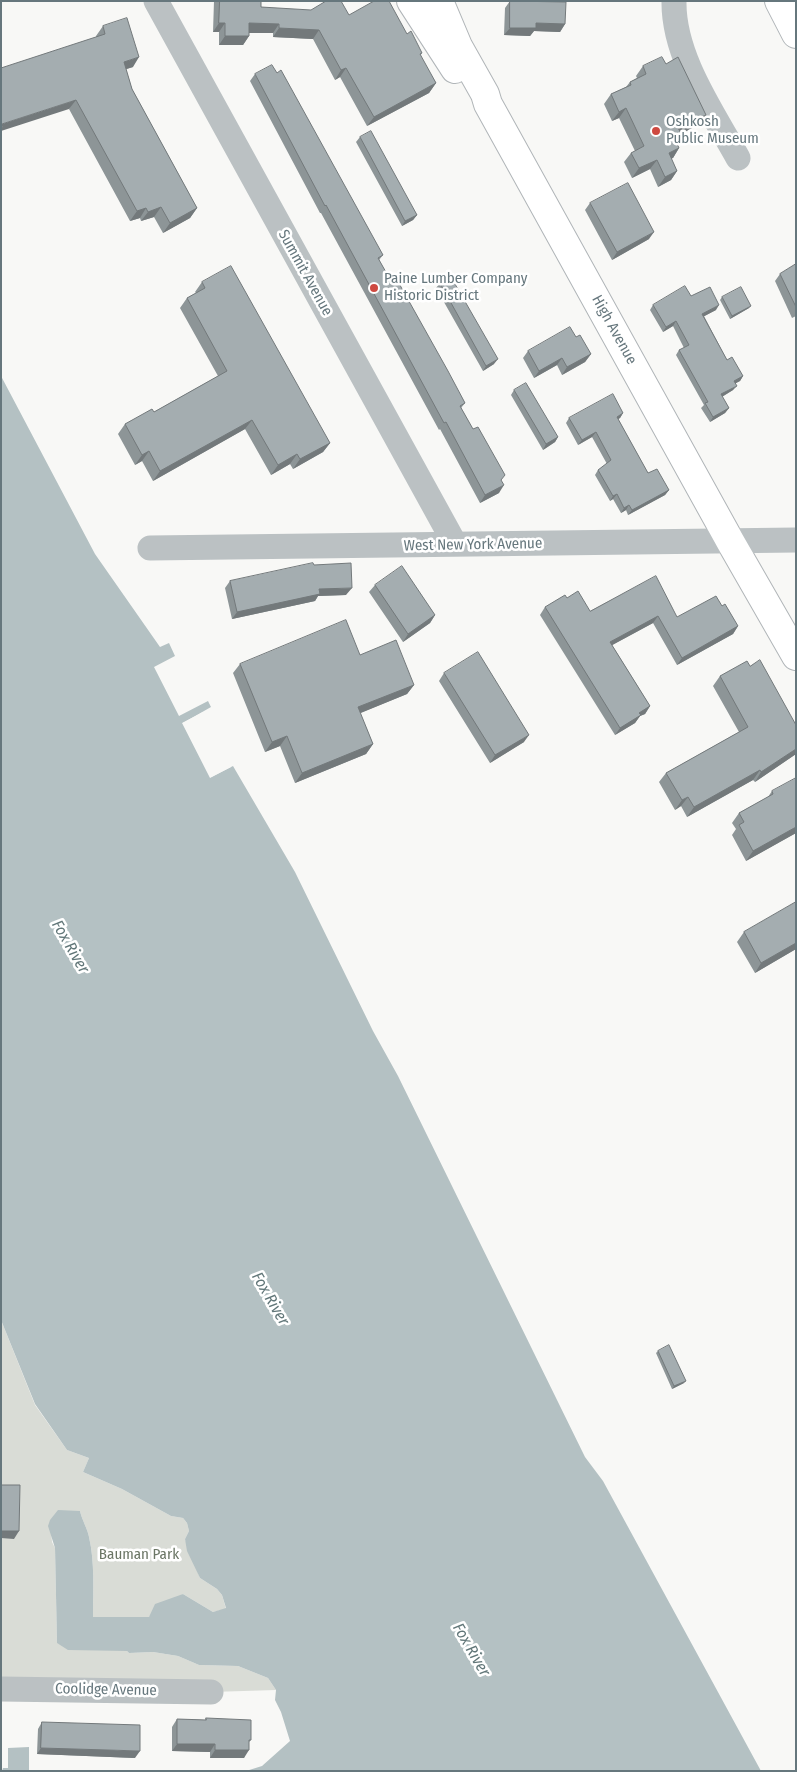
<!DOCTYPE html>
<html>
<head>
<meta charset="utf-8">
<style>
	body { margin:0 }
	#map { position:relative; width:797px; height:1772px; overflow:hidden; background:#f8f8f6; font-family:"Fira Sans Condensed",sans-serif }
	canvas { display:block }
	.frame { position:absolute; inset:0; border:2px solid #66777d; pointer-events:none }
</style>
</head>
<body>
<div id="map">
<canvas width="797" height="1772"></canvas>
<div class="frame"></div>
</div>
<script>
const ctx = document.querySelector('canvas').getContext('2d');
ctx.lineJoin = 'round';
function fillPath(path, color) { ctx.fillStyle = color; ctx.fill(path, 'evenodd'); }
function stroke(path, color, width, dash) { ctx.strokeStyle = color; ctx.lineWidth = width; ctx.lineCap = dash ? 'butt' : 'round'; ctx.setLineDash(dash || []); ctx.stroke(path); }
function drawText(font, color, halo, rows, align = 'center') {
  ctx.font = font + ' "Fira Sans Condensed",sans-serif'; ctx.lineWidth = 5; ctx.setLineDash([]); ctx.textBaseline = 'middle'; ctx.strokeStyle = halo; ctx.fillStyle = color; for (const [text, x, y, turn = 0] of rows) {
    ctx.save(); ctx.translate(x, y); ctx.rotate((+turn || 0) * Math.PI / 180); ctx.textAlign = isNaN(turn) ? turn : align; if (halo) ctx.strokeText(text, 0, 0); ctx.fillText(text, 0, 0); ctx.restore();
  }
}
fillPath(new Path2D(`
	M1,1320L35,1405L67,1450L89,1458L83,1472L122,1489L171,1516L183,1518L187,1523L189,1531L185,1539L200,1578L217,1589L222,1595L226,1609L213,1612L183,1594L149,1617H93C93,1591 95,1563 89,1537C88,1530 82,1520 80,1511L51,1530L52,1542L55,1548L57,1643L127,1651L129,1653L153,1652L178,1656L199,1665L238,1666L268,1678L276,1690L211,1692L1,1689Z`), '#d9dcd6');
fillPath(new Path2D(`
	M1,376L95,554L160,647L169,643L175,656L154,667L179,716L208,701L211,707L183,723L211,777L233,766L295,872L373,1031L398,1076L585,1457L603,1481L761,1771H246L262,1766L290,1741L281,1712L275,1700L276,1690L268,1678L238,1666L199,1665L178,1656L153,1652L129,1653L127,1651L68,1650L57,1643L55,1548L48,1526L50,1520L58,1510L80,1511C82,1520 88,1530 89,1537C95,1563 93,1591 93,1617H149L155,1604L183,1594L213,1612L226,1608L222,1595L217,1589L200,1578L187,1551L185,1539L189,1531L187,1523L183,1518L171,1516L122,1489L83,1472L89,1458L67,1450L35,1404L1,1320Z
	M29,1747V1771H2L3,1768H8V1748Z`), '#b4c1c3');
fillPath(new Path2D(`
	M203,712L205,714L186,724L211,774L230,765L231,767L210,778L182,723Z`), '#f8f8f6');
const major = new Path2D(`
	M411,1L455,69
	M439,1L458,46L485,94L488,104L730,541L796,656
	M779,1L796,34`);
stroke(major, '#b0b5b8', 30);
stroke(new Path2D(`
	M156,1L455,544
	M674,1C673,56 712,111 738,158
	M150,548L796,540
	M1,1689L211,1692`), '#bbc1c3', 25);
stroke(major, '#fff', 28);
fillPath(new Path2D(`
	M214,1H261V7L349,15L407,34L422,53L420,56L436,83L429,93L367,126L340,77L335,80L313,39L273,37V33H249V36L243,45H219V32H213Z
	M510,1H534L565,24L560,32L534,31L530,36L504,35L505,8Z
	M103,26L133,67L126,69L132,89L197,208L190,218L163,233L154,217L141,221L140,218L130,221L69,109L96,37V36Z
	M666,64L700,124L681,134L682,135L677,143L679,148L673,158H671L677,171L671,180L658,187L650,169L632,178L624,162L631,153L635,151L619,118L612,121L604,104L611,94L626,87L630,82L637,78L636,76L643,66Z
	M255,74L383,255L379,260L391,281L465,403L461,408L501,481L499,493L480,503L440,429L439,430L321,213H320L250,81Z
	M360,137L417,215L413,220L402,226L356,142Z
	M590,203L649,239L612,260L585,210Z
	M796,264V316L792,318L775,281L780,274Z
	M202,282L330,443L323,452L293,469L290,464L271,475L245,429L153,481L142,461L135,465L118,434L125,424L154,412L218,376L180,308L187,298L196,293L195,292Z
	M440,283L494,364L483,371L436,288Z
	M722,297L749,308L730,319L720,300Z
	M653,305L716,310L704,316L727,360L743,376L740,381L735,383L733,390L722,397L729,408L725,413L710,422L701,408L704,405L676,355L679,350L684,348L673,326L663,332L650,310Z
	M576,337L591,354L585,362L562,375L557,365L534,378L523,358L528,351Z
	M514,390L558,437L555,442L543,450L511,395Z
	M623,413L620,418L618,419L648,473L669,490L665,495L628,515L626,510L621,513L613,499L610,501L595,475L598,470L607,464L592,437L578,445L566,423L569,418Z
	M314,565L346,595L318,596L315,601L232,619L225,588L230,581Z
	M375,585L435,615L430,623L403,642L369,592Z
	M567,598L590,611L677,617L738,626L733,634L677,665L653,623L612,645L650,706L645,714L640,716L635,723L615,735L540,615L545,607Z
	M360,655L414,685L407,694L360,713L373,744L366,754L295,783L280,746L265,752L233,673L240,664Z
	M750,666L796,725V754L755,782L753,780L687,817L681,806L675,810L659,782L666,773L739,732L713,686L720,676Z
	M444,673L524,742L490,763L439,681Z
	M772,791L796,833L746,861L732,835L736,829L732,823L739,813L768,797Z
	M796,902V949L755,973L737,942L744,932Z
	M658,1351L684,1383L672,1389L656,1353Z
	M206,1718L251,1740L249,1742L244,1758H210V1752L172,1751V1727L177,1719L205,1720Z
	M42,1722L135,1758L37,1754L38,1729Z`), '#8d9597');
fillPath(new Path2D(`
	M219,23H225L219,32H213Z
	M249,23L279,24L273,33H243Z
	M536,23L565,24L560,32L534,31L530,36L504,35L510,28Z
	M279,28L319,30L313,39L273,37Z
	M225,36H249L243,45H219Z
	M139,57L133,67L117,72L124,62Z
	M346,68L340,77L335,80L341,70Z
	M436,83L429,93L367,126L374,117Z
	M76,100L69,109L1,131L2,124Z
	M626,108L619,118L612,121L619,112Z
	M706,115L700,124L672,138L678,128Z
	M682,135L675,145V139Z
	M679,148L673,158L662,163L669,153Z
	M657,160L650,169L632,178L639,168Z
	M677,171L671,180L658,187L665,177Z
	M161,207L154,217L141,221L148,212Z
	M146,208L140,218L130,221L137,211Z
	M197,208L190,218L163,233L170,223Z
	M417,215L413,220L402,226L405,221Z
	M654,232L649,239L612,260L617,252Z
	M719,305L716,310L699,319L702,314Z
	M751,306L749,308L730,319L732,316Z
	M676,321L673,326L663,332L666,327Z
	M591,354L585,362L562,375L567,367Z
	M562,358L557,365L534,378L539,371Z
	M498,359L494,364L483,371L486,366Z
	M743,376L740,381L731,386L734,381Z
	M737,386L733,390L718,399L721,394Z
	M729,408L725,413L710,422L713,417Z
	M623,413L620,418L613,422L617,417Z
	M252,420L245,429L153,481L160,471Z
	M596,432L592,437L578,445L582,440Z
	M558,437L555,442L543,450L546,444Z
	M330,443L323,452L293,469L300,459Z
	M149,451L142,461L135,465L142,455Z
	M297,454L290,464L271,475L278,465Z
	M504,485L499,493L480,503L485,495Z
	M669,490L665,495L628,515L632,510Z
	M617,494L613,499L610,501L613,496Z
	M629,505L626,510L621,513L624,508Z
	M352,588L346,595L318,596L315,601L232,619L237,612L319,589Z
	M435,615L430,623L403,642L408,634Z
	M658,616L653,623L605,649L610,642Z
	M738,626L733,634L677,665L682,658Z
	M414,685L407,694L351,717L358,707Z
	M650,706L645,714L640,716L635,723L615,735L620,728L639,713Z
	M529,735L524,742L490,763L495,755Z
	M287,736L280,746L265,752L272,742Z
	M373,744L366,754L295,783L302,773Z
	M796,749V754L755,782L761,772Z
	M760,770L753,780L687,817L694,807Z
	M688,797L681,806L675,810L682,800Z
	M796,827V833L746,861L753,851Z
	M796,943V949L755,973L761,963Z
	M686,1381L684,1383L672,1389L674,1386Z
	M1,1531H19L14,1539L1,1538Z
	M177,1744H215L210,1752L172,1751Z
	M41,1748L140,1751L135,1758L37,1754Z
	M215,1750H249L244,1758H210Z`), '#73797b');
const building = new Path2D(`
	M220,1H261V7L311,10L326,1H341L349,15L374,1H389L407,34L411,31L422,53L420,54L436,83L374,117L346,68L341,70L319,30L279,28V24L249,23V36H225V23H219Z
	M510,1L566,2L565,24L536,23V28H510Z
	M127,18L139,57L124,62L132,89L197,208L170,223L161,207L148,212L146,208L137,211L76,100L2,124L3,127L1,128V68L105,34L103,26Z
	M662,57L666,64L678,57L706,115L678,128L682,135L675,139L679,148L669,153L677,171L665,177L657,160L639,168L631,153L644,146L626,108L619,112L611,94L631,85L630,82L646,74L643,66Z
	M272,65L277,73L281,70L383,255L378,258L391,281L396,278L448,371L465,403L460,406L473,429L478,427L505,475L501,480L504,485L485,495L446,422L444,423L326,205L325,206L255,74Z
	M371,131L417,215L405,221L360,137Z
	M628,183L654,232L617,252L590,203Z
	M796,264V307L780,274Z
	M231,266L330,443L300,459L297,454L278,465L252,420L160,471L149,451L142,455L125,424L152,409L154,412L227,371L187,298L205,288L202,282Z
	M451,277L498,359L486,366L440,283Z
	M685,286L691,296L710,287L719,305L702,314L727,360L732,357L743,376L734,381L737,386L721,394L729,408L713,417L705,403L708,402L679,350L689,345L676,321L666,327L653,305Z
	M741,287L751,306L732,316L722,297Z
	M570,327L576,337L580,335L591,354L567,367L562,358L539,371L528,351Z
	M526,383L558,437L546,444L514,390Z
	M613,394L623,413L617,417L648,473L657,469L669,490L632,510L629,505L624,508L617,494L613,496L598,470L611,460L596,432L582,440L569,418Z
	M313,563L314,565L351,563L352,588L319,589L320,594L237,612L230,581Z
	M402,566L435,615L408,634L375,585Z
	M656,576L677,617L716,596L722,606L725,604L738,626L682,658L658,616L610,642L650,706L639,713L641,715L620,728L545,607L565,595L567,598L578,591L590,611Z
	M346,620L360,655L396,640L414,685L358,707L373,744L302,773L287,736L272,742L240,664Z
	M478,652L529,735L495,755L444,673Z
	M760,660L796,725V749L761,772L760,770L694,807L688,797L682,800L666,773L748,727L720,676L747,661L750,666Z
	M796,778V827L753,851L739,825L744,822L739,813L773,794L772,791Z
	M796,902V943L761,963L744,932Z
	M669,1345L686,1381L674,1386L658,1351Z
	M1,1485H20L19,1531H1Z
	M206,1718L251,1720V1740H249V1750H215V1744H177V1719L206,1720Z
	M42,1722L140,1725V1751L41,1748Z`);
fillPath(building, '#a4adb0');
stroke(building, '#73797b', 1);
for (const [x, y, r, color] of [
	[656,131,5,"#ce4940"],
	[374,288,5,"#ce4940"]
]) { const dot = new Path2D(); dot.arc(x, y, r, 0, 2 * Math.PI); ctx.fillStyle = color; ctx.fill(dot); stroke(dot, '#fff', 2); }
drawText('15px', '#66777d', '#fff', [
	["Oshkosh",666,122],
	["Public Museum",666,139],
	["Paine Lumber Company",384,279],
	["Historic District",384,296]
], 'left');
drawText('15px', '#66777d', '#fff', [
	["Summit Avenue",305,273,61],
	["High Avenue",614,330,61],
	["West New York Avenue",473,545,-1],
	["Coolidge Avenue",106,1690,1]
]);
drawText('15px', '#6b7665', '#fff', [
	["Bauman Park",139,1555]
]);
drawText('italic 16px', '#617678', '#fff', [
	["Fox River",70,947,60],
	["Fox River",270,1299,60],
	["Fox River",471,1650,60]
]);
</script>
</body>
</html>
